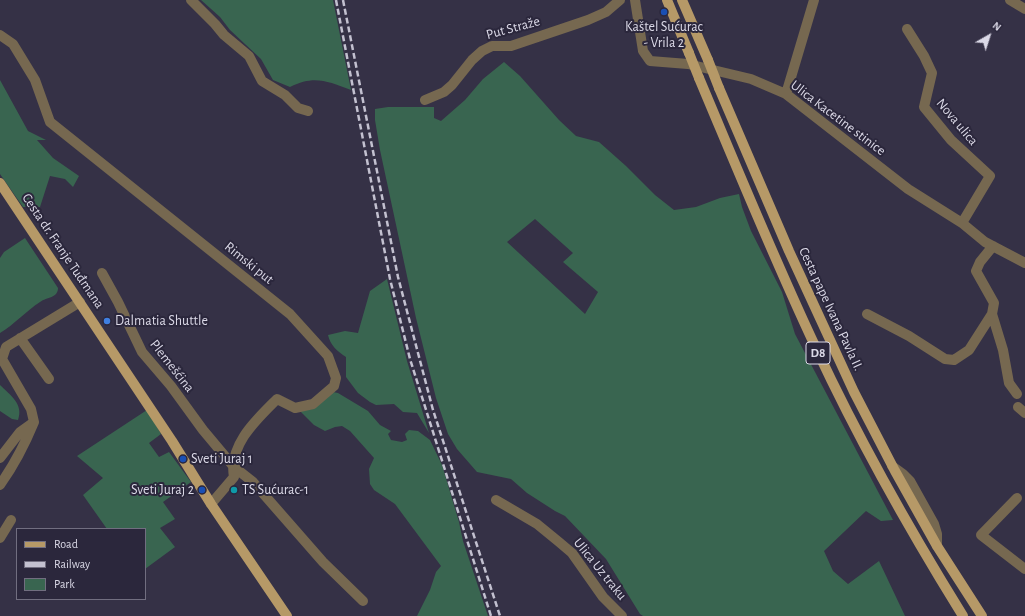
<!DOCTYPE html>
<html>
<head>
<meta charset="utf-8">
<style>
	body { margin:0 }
	#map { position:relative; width:1025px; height:616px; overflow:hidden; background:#353146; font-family:"Alegreya Sans",sans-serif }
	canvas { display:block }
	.legend { position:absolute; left:16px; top:528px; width:130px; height:72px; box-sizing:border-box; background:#2b273c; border:1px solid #716e80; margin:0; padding:5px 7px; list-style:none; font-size:12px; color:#dbd9e7 }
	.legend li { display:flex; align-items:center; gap:8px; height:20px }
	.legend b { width:20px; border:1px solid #716e80 }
	.north { position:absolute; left:969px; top:16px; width:40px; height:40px; -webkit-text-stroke:3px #2b273c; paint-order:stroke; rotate:39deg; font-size:11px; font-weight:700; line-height:16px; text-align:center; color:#dbd9e7 }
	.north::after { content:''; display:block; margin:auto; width:14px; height:18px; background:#dbd9e7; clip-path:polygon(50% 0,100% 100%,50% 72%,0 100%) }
</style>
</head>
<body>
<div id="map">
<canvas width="1025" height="616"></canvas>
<ul class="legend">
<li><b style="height:5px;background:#b69967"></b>Road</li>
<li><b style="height:5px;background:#c3c1d0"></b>Railway</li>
<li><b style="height:11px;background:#396550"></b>Park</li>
</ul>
<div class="north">N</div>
</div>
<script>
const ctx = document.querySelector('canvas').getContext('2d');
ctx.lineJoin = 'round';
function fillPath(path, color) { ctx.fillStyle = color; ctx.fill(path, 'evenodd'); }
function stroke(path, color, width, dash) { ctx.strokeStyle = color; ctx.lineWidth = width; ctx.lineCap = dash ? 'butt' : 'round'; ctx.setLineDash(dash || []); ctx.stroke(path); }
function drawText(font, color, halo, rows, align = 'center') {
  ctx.font = font + ' "Alegreya Sans",sans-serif'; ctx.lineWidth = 4; ctx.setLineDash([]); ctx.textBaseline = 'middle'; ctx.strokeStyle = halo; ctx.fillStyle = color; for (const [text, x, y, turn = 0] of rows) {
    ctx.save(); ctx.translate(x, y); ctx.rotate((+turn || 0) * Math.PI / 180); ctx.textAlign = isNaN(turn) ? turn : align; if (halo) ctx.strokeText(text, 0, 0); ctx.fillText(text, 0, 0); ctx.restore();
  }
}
fillPath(new Path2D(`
	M201,0H333L351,90C327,81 314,75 290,87L273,80L261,59L230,30L220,17Z
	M504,62L520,76L559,120L576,136L599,142L626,166L655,195L674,210L696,207L720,198L739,194L742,207L751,231L782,292L795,334L893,520L881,521L866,511L824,551L833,571L848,584L879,561L905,616H643L640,614L606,559L565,516L555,511L527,493L511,479L477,472L457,449L448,434L436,398L416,318L380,150L375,120V109L388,107H434V118L441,121L465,100L483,79ZM535,219L573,253L563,262L598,292L585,314L507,242Z
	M0,80L28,131L46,140H37L53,158L79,176L73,187L65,179L50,176L40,207H23L0,174Z
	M25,238L58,288C58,298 47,297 40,302C26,311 15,324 0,333V258L4,252Z
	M387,279L407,361L429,433L417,413L403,412L394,404L376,405L370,402L358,393L346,377V357C338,352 330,345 328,335L345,331L358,333L370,291Z
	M0,385C10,395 24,404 18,420L12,419L0,411Z
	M333,392L338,393L368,411L380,425L391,431L388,434L391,440L402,442L407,440L405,434L409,430L418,431L430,440L442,465L459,522L463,541L488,616H417L430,590L436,572L441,566L395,504L374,490L370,484L369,469L374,458L350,431L342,426L335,427L325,431L314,425L300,411Z
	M147,410L161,434L149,443L159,457L169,452L191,482L163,502L175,519L160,528L175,547L145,569V529H107L83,495L103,478L77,456Z`), '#396550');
stroke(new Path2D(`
	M191,0L215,24L224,35L249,56L262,81L285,95L298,108L308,111
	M635,0L643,51L650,61L688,64L751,79L786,94L908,189L962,223L985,242L1025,263
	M1010,0L1025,9
	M907,29L924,56L932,73L924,107L951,140L990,176L962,223
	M0,35L13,44L35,80L50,122L290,314L328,356L336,378L334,386L313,404L295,408L277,399C257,419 228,445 234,477L211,504
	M786,94L814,0
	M425,100L444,92L452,85L472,60L482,51L492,46H511L588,20L606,12L620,0
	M993,246L980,262L976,271L994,303L992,314L1003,350L1009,383L1017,394
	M102,273L118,302L142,352L171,386L203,430L234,467L253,482L323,562L363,601
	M867,314L909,336L945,359L954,360L969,350L992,314
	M20,338L49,379
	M1018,407L1025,413
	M0,458L20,432L34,422L31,409L2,359L6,347L80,302
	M892,466L903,474L910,481L934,524L937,534V546
	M0,485C14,465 25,444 34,422
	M1017,498L981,535L1025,569
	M496,500L537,524L559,542L572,553L603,597L622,616
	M0,538L11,520`), '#766850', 10);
stroke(new Path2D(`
	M667,0L689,53
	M682,0L708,60
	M699,78C737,168 774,259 816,348C859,440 909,529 963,616
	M719,88L789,251L854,392L895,471L937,546L982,616
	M0,183L172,441L211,504L287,616`), '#b69967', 10);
stroke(new Path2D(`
	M336,0L390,279L410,359L491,616
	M343,0L398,277L433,410L500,616`), '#c3c1d0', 2.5, [6, 3]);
stroke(new Path2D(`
	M689,53L699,78
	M708,60L719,88`), '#b69967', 10);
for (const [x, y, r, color] of [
	[664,12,4,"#1a4fb4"],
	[107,321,4,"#3f7fe0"],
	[183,459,4,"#1a4fb4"],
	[202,490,4,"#1a4fb4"],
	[234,490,4,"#0f9aa8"]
]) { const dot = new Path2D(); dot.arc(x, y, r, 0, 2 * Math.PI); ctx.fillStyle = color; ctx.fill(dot); stroke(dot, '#2b273c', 1.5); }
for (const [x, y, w] of [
	[818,353,24]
]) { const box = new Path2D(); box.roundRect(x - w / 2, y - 11, w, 22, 3); ctx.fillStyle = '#2b273c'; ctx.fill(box); stroke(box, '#dbd9e7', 1); }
drawText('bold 13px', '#dbd9e7', null, [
	["D8",818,353]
]);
drawText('14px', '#dbd9e7', '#2b273c', [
	["Kaštel Sućurac",664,27,"center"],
	["- Vrila 2",664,43,"center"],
	["Dalmatia Shuttle",115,321],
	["Sveti Juraj 1",191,459],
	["Sveti Juraj 2",194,490,"right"],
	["TS Sućurac-1",242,490]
], 'left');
drawText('14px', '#dbd9e7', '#2b273c', [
	["Put Straže",513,28,-15],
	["Ulica Kacetine stinice",838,118,37],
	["Nova ulica",957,122,50],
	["Cesta dr. Franje Tuđmana",63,251,56],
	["Rimski put",249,263,39],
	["Cesta pape Ivana Pavla II.",831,309,65],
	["Plemešćina",172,366,52],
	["Ulica Uz traku",600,569,51]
]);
</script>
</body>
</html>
